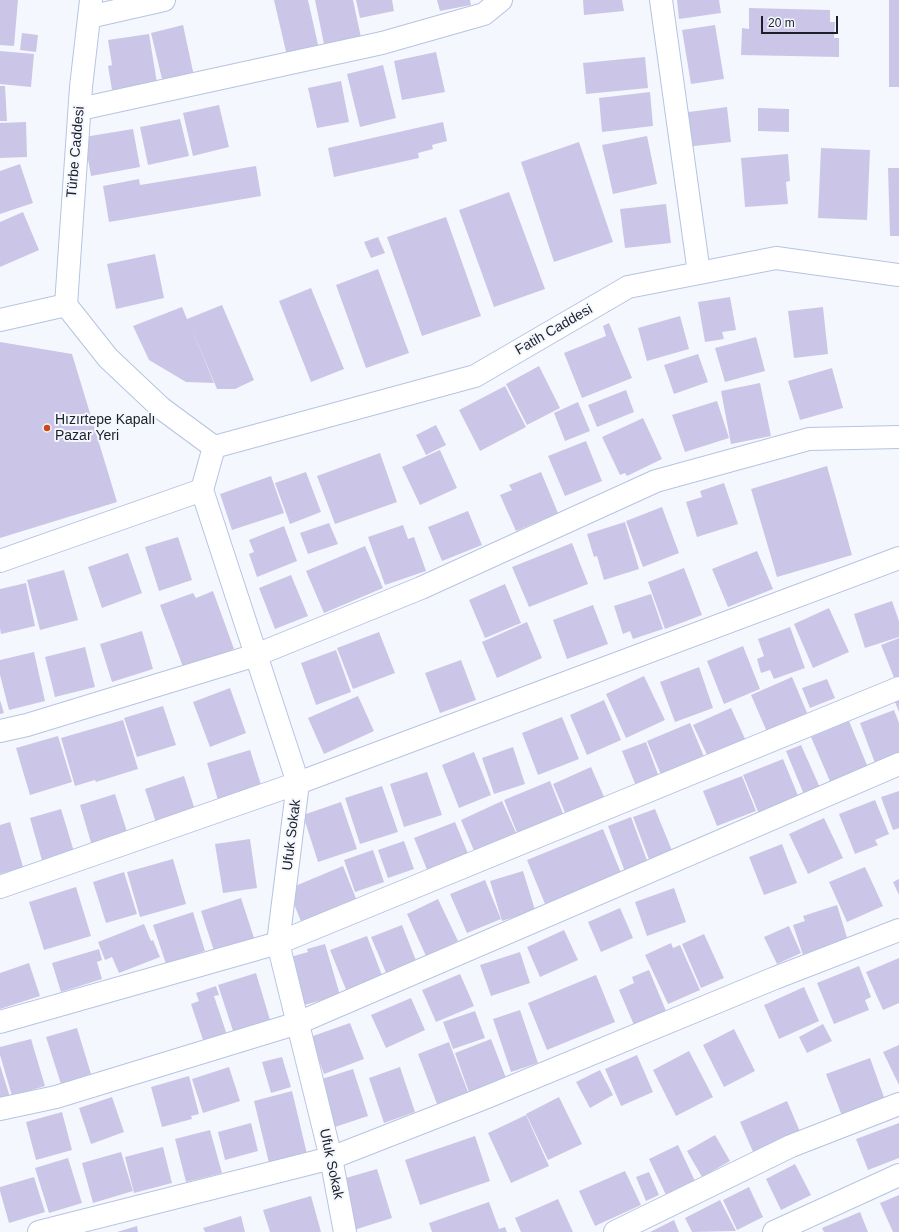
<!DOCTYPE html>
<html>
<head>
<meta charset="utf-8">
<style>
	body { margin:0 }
	#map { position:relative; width:899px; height:1232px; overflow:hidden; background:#f4f7fd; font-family:Arial,sans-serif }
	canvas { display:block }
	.scale { position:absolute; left:761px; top:16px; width:77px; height:18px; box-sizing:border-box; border:2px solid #1b202b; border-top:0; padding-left:5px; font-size:12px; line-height:14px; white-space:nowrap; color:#1b202b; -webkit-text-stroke:3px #f4f7fd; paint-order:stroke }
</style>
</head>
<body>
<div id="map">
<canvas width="899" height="1232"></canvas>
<div class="scale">20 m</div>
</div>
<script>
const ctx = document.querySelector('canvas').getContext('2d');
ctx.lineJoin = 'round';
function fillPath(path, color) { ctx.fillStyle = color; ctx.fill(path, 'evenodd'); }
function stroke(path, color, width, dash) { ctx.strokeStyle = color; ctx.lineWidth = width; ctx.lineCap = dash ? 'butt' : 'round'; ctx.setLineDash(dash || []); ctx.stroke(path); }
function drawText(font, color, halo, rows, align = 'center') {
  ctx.font = font + ' Arial,sans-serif'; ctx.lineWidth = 4; ctx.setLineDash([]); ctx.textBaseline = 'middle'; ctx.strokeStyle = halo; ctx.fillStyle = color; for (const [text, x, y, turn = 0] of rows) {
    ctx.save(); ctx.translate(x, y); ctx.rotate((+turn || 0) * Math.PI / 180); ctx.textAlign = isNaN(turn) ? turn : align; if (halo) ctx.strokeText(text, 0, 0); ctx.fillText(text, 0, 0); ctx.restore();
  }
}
fillPath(new Path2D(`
	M0,0H18L14,46L0,45Z
	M274,0H308L319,49L287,56Z
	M315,0H353L362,42L325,49Z
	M356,0H392L394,11L360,18Z
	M437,0H470L471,5L440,11Z
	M583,0H622L624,11L584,15Z
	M677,0H719L721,13L679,19Z
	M889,0H899V87H889Z
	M749,8L830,10V22H835L834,38H839V57L741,55L742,28L749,29Z
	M183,25L194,76L163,83L151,33Z
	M715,25L724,79L691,84L682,30Z
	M22,33L38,35L36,52L20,50Z
	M149,34L157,83L112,90L108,66L112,65L108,40Z
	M0,51L34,54L31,87L0,84Z
	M436,52L445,92L402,100L394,61Z
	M645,57L648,88L586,94L583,63Z
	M383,65L396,118L360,127L347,74Z
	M341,81L349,122L317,128L308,88Z
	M0,86H5L7,121H0Z
	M650,92L653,126L602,132L599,98Z
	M219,105L229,147L193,156L183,113Z
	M727,107L731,142L685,147L681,113Z
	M758,108L789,109V132L758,131Z
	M180,119L189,156L148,165L140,127Z
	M26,122L27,157L0,158V123Z
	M443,122L447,141L432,145L433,149L418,153L419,158L334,177L328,148Z
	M133,129L140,167L91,176L84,137Z
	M647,136L657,184L613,194L602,145Z
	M579,142L613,242L554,262L521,162Z
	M821,148L870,150L867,220L818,218Z
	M788,154L790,181L786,182L788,204L745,207L741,158Z
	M20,164L33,203L0,214V171Z
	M256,166L261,196L109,222L103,186L139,179L140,185Z
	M888,168H899V236H890Z
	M509,192L545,289L494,307L459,210Z
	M666,204L671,243L625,248L620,209Z
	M23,212L39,250L0,267V222Z
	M446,217L481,316L422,336L387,237Z
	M378,237L385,253L371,258L364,242Z
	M155,254L164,298L116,309L107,264Z
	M378,269L409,353L366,368L336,285Z
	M311,288L344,369L311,382L279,301Z
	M730,297L736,330L722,332L724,339L705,342L698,302Z
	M222,305L254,380L235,389H217L189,322L214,383L186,382L149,360L133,326L182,307L187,319Z
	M823,307L828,354L794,358L788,311Z
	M680,316L689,349L647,361L638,328Z
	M609,323L632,378L582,398L564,353L606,336L603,326Z
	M756,337L765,371L725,382L715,348Z
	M0,342L72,354L117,502L0,538Z
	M698,354L708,382L674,394L664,365Z
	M539,366L560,408L527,425L506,384Z
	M832,368L843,408L800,420L788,381Z
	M760,383L771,436L731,444L721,391Z
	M505,386L526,427L480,451L459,410Z
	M626,390L634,412L597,427L588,405Z
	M717,401L729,438L685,452L672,415Z
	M578,402L590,431L565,441L554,413Z
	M643,418L662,459L627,476L625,473L620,475L602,437Z
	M436,425L446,445L426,455L416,435Z
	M586,441L602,481L565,496L548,456Z
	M440,450L457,488L420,505L402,467Z
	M380,453L397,502L335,524L317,476Z
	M827,466L852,555L777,577L751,489Z
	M306,472L321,512L290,524L275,483Z
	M541,472L558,513L516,531L500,495L512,490L509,485Z
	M271,476L284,513L232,530L220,494Z
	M724,483L738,524L697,537L686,502L702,497L700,491Z
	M662,507L679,553L643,567L626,521Z
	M468,511L482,545L442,561L428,527Z
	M625,522L639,569L604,580L597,556L594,557L587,534Z
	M329,523L338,544L308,554L300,533Z
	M403,525L408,539L414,537L426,571L385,585L368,537Z
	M284,526L297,561L257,577L249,554L254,552L249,540Z
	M178,537L192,580L159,591L145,547Z
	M572,543L588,584L529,607L512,567Z
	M365,546L383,588L324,613L306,571Z
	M757,551L773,589L728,607L712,569Z
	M128,553L142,593L102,608L88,567Z
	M684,568L702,615L665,629L648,582Z
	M64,570L78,620L40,630L27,580Z
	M291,575L308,616L275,629L259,588Z
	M26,583L35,626L1,634L0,628V589Z
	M505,584L521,623L485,638L469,600Z
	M213,591L234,649L201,662L200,660L183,667L160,605L193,593L196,598Z
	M651,594L663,629L633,639L630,631L623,634L614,606Z
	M892,601L899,621V637L865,648L854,614Z
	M593,605L608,644L567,659L553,620Z
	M829,608L849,652L813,668L794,624Z
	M527,622L542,658L497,678L482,642Z
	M790,627L805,668L774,679L770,670L761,673L757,659L764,656L758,639Z
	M142,631L153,669L112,682L100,644Z
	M379,632L395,673L353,689L337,648Z
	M899,638V678L895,680L881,645Z
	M743,646L760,689L724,704L707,661Z
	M85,647L95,687L55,697L45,657Z
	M336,650L351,692L316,705L301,663Z
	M34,652L45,701L9,710L0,675V660Z
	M461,660L476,700L440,713L425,673Z
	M699,667L713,708L675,722L660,682Z
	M644,676L665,720L626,738L606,694Z
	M792,677L808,715L767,732L751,695Z
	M827,679L835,698L810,708L802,688Z
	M230,688L246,733L210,747L193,702Z
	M358,696L374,731L324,754L308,718Z
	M0,700L4,713L0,714Z
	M604,700L621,740L587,755L570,715Z
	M899,700V712L895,702Z
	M163,706L176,745L137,757L124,718Z
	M731,708L746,741L709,759L693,725Z
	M894,710L899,723V754L875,763L860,723Z
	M562,717L579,759L538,775L522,733Z
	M123,720L138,769L96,782L95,780L75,786L61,738Z
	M849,721L869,770L832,786L811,737Z
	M690,723L705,759L662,777L647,741Z
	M58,736L72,782L30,795L16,748Z
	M646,742L659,777L636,786L622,751Z
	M801,745L821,790L805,797L786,751Z
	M513,747L525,784L494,794L482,758Z
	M250,750L264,794L220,807L207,763Z
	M474,752L491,795L459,808L442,765Z
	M783,759L799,798L759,814L743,775Z
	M591,767L605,799L566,815L553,784Z
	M427,772L442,815L404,827L390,784Z
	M184,776L196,813L157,826L145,789Z
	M742,776L756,811L717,826L703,791Z
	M550,781L564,816L518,835L504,800Z
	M382,786L398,832L360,844L345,798Z
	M899,791V828L893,830L881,797Z
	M115,794L128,835L92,846L80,805Z
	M875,800L889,834L875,840L878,845L855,854L839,814Z
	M502,801L517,835L475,853L461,820Z
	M341,802L357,849L318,862L303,815Z
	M61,809L75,855L43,864L30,818Z
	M655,809L673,853L650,862L633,817Z
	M631,817L648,863L625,872L608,826Z
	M824,818L843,858L808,874L789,834Z
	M10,822L23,867L0,874V825Z
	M455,822L469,856L428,872L414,838Z
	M603,829L621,873L545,904L527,860Z
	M250,839L257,888L223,893L215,844Z
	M404,841L414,869L388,878L378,850Z
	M782,844L797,883L764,895L749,857Z
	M373,850L384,882L355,892L344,860Z
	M173,859L186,904L140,917L127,872Z
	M343,866L357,901L302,924L288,889Z
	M865,867L883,906L847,922L829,882Z
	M523,871L535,910L502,921L490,881Z
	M124,872L137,914L106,923L93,882Z
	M899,879V895L893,882Z
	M485,880L501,919L467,933L450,894Z
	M76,887L91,936L44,950L29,902Z
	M674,888L686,922L647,936L635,902Z
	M241,898L255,941L215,954L201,911Z
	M438,899L458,941L426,956L407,914Z
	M837,905L849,944L804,958L793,925L805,921L803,916Z
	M620,908L633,938L601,952L588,922Z
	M193,912L205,951L166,964L153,925Z
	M144,924L151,941L153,940L160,957L119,973L112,957L105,960L98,942Z
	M402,925L417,963L387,975L371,937Z
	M789,926L801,953L777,964L764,937Z
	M564,930L578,960L540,977L527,947Z
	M704,934L724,978L701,988L682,944Z
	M367,936L383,978L347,992L330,950Z
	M671,943L673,948L680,945L700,990L668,1004L645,955Z
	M325,944L340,995L301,1006L287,958L308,952L307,949Z
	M99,949L102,960L97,962L102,979L61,992L52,963Z
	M520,952L530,983L491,996L480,965Z
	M899,958V1003L883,1010L866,972Z
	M29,963L40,996L0,1009V973Z
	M859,966L871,997L865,1000L869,1010L834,1024L817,983Z
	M649,970L666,1011L634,1025L619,990L634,983L632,977Z
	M256,973L270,1020L233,1031L218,985Z
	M460,974L474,1006L436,1022L422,990Z
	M596,975L615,1022L547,1050L528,1003Z
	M216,986L219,995L214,996L227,1035L204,1043L191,1004L199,1001L196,993Z
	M804,987L819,1021L779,1039L764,1005Z
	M411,998L425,1030L386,1048L371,1015Z
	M520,1010L538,1063L511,1072L493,1019Z
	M475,1011L485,1038L453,1049L443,1022Z
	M350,1023L364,1059L324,1074L310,1037Z
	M823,1024L832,1041L807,1053L799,1037Z
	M77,1028L91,1074L61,1084L46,1037Z
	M734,1029L755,1071L724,1087L703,1045Z
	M31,1039L45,1086L12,1096L0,1055V1047Z
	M491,1039L506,1078L469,1092L455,1053Z
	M449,1042L468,1092L437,1104L418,1054Z
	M899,1045V1085L883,1052Z
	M689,1051L713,1097L676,1116L653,1070Z
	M637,1055L653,1092L621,1106L605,1069Z
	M282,1057L291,1087L271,1093L262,1062Z
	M870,1058L885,1100L842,1116L826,1074Z
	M0,1065L10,1097L0,1100Z
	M229,1067L240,1101L203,1113L192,1079Z
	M400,1067L415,1112L384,1123L369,1078Z
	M353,1069L368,1116L335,1127L319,1080Z
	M600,1070L613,1095L590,1108L576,1082Z
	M189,1076L199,1114L191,1116L192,1119L162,1127L151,1087Z
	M292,1091L307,1154L269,1163L254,1101Z
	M112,1097L124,1132L91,1144L79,1108Z
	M559,1097L582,1144L548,1160L526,1114Z
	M787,1101L801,1134L754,1154L740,1122Z
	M62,1112L72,1150L36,1160L26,1122Z
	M526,1115L549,1166L511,1183L488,1133Z
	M251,1123L258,1151L225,1160L218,1132Z
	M899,1123V1158L868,1170L856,1139Z
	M210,1130L222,1173L186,1182L175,1139Z
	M715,1135L730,1161L702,1177L687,1151Z
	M475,1136L490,1181L420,1205L405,1160Z
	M678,1145L695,1181L666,1195L649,1159Z
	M163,1147L172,1183L134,1193L125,1157Z
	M121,1152L133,1191L93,1203L82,1163Z
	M68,1158L82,1203L49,1213L35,1168Z
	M795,1164L811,1195L781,1210L766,1179Z
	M377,1169L392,1218L354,1230L339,1180Z
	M625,1171L641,1205L595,1226L579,1191Z
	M649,1172L659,1195L646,1201L636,1177Z
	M34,1177L45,1212L9,1223L0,1191V1187Z
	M749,1187L763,1217L737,1230L723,1200Z
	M899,1195V1232H893L880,1203Z
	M311,1196L321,1232H270L263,1210Z
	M558,1199L573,1232H521L515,1218Z
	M720,1200L736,1231L692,1232L685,1218Z
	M489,1202L499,1229L505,1227L507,1232H432L429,1223Z
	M860,1212L868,1232H824L822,1228Z
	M241,1216L245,1232H205L203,1228Z
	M674,1220L679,1232H650Z
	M137,1226L138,1232H117Z`), '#cbc6e7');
const minor = new Path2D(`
	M661,0L699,273
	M89,17L164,0
	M80,109L382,43L484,14L501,0
	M66,305L81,87L91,0
	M66,305L108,358L161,408L214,447
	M0,320L66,305
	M214,447L202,490L298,783L278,943L331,1158L345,1232
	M214,447L475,376L628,287L776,258L899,275
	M0,561L202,490
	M0,731L27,725L256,655L421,588L656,481L809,439L899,437
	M0,887L298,783L899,558
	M0,1022L278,943L899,688
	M0,1109L56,1097L298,1023L899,764
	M39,1232L331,1158L487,1097L775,978L899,930
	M615,1232L791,1146L899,1104
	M774,1232L899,1175`);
stroke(minor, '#b6c4e2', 24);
stroke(minor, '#fff', 22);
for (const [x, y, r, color] of [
	[47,428,4,"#cf4718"]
]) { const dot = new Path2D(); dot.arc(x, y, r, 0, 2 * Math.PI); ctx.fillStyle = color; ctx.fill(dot); stroke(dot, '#f4f7fd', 1.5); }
drawText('14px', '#1b202b', '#f4f7fd', [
	["Türbe Caddesi",76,152,-85],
	["Fatih Caddesi",554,330,-30],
	["Ufuk Sokak",292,835,-83],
	["Ufuk Sokak",331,1164,78]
]);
drawText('14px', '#1b202b', '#f4f7fd', [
	["Hızırtepe Kapalı",55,420],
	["Pazar Yeri",55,436]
], 'left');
</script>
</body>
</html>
